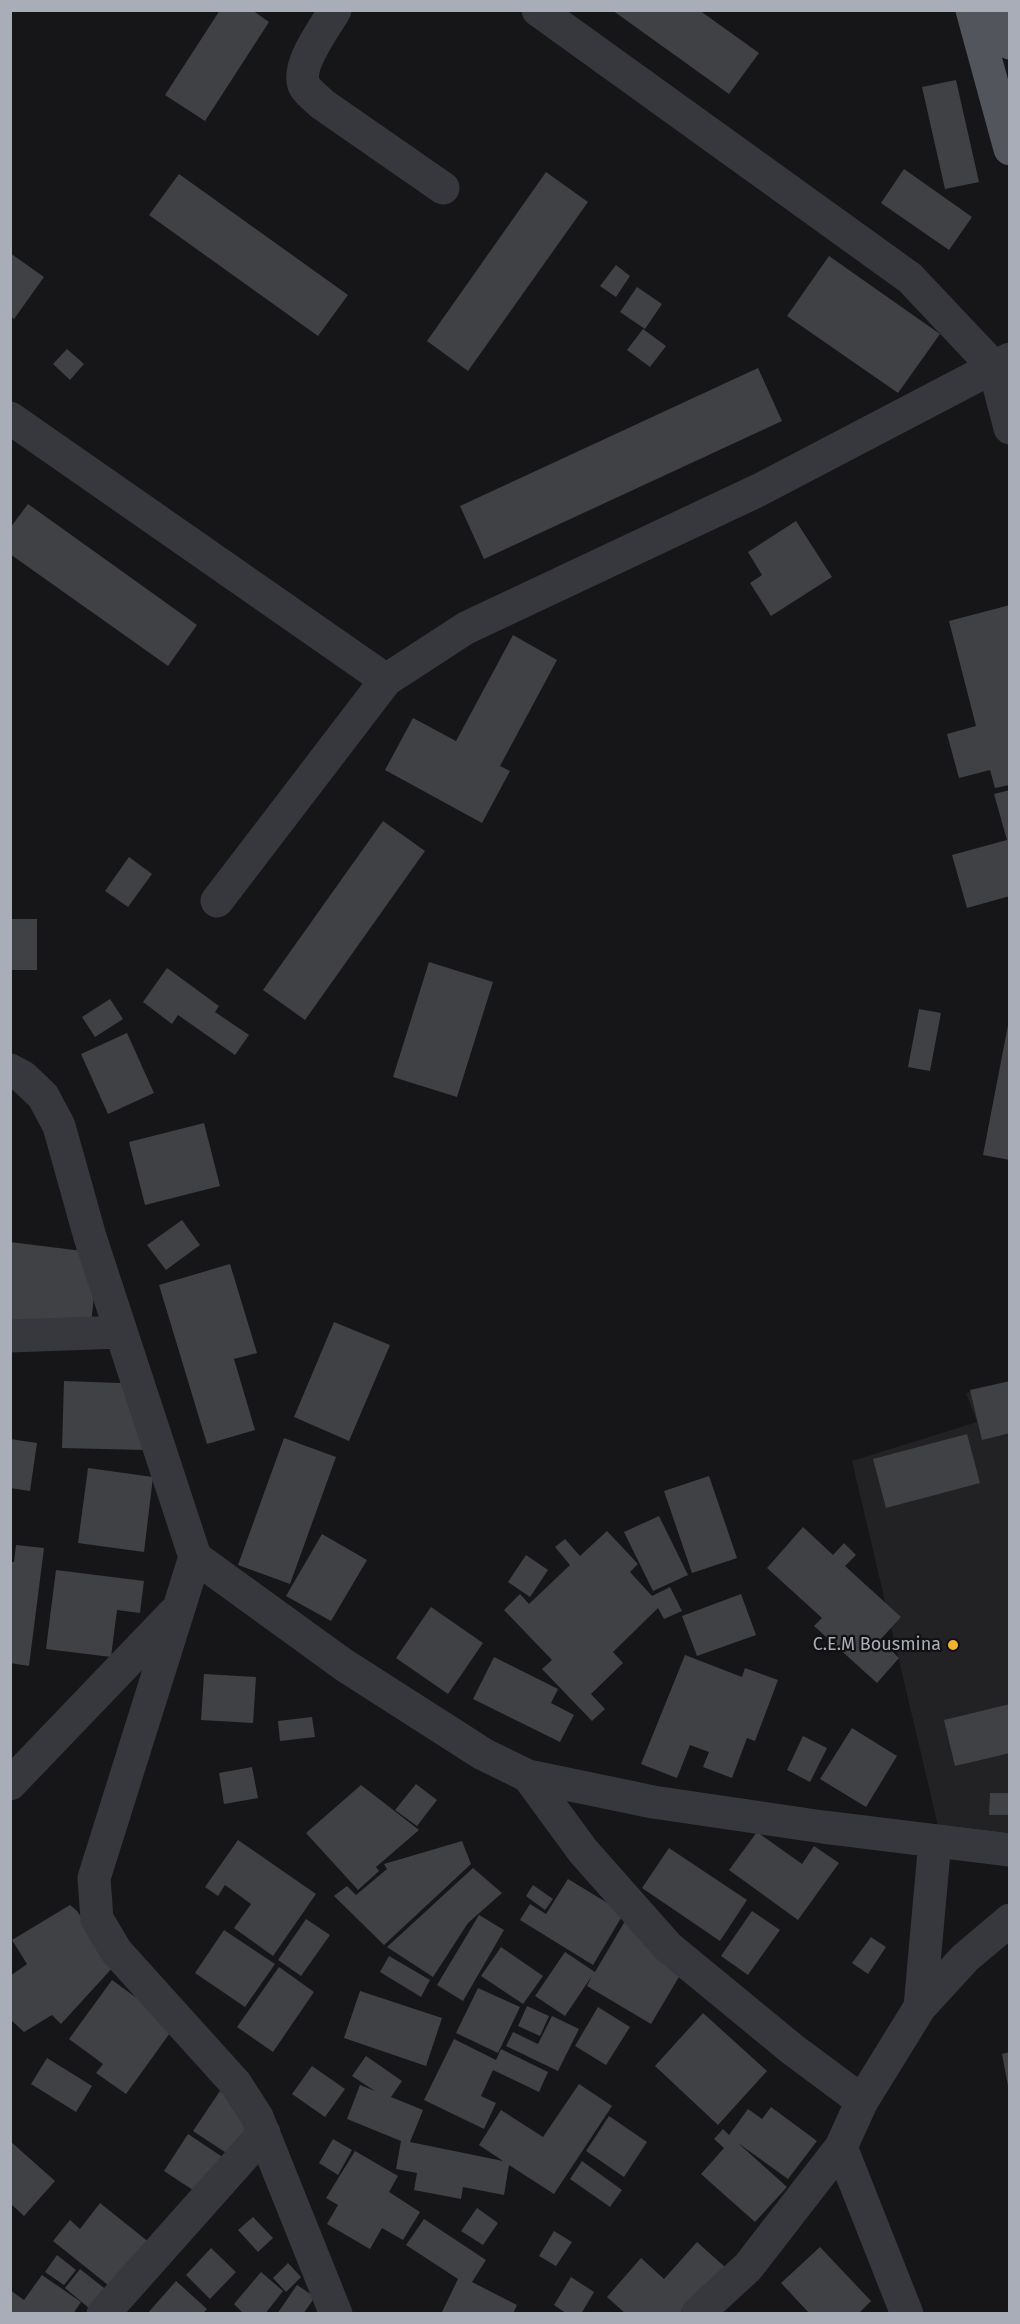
<!DOCTYPE html>
<html>
<head>
<meta charset="utf-8">
<style>
	body { margin:0 }
	#map { position:relative; width:1020px; height:2324px; overflow:hidden; background:#161618; font-family:"Fira Sans",sans-serif }
	canvas { display:block }
	.frame { position:absolute; inset:0; border:12px solid #a8adb8; pointer-events:none }
</style>
</head>
<body>
<div id="map">
<canvas width="1020" height="2324"></canvas>
<div class="frame"></div>
</div>
<script>
const ctx = document.querySelector('canvas').getContext('2d');
ctx.lineJoin = 'round';
function fillPath(path, color) { ctx.fillStyle = color; ctx.fill(path, 'evenodd'); }
function stroke(path, color, width, dash) { ctx.strokeStyle = color; ctx.lineWidth = width; ctx.lineCap = dash ? 'butt' : 'round'; ctx.setLineDash(dash || []); ctx.stroke(path); }
function drawText(font, color, halo, rows, align = 'center') {
  ctx.font = font + ' "Fira Sans",sans-serif'; ctx.lineWidth = 4.5; ctx.setLineDash([]); ctx.textBaseline = 'middle'; ctx.strokeStyle = halo; ctx.fillStyle = color; for (const [text, x, y, turn = 0] of rows) {
    ctx.save(); ctx.translate(x, y); ctx.rotate((+turn || 0) * Math.PI / 180); ctx.textAlign = isNaN(turn) ? turn : align; if (halo) ctx.strokeText(text, 0, 0); ctx.fillText(text, 0, 0); ctx.restore();
  }
}
fillPath(new Path2D(`
	M1009,1383V1834L939,1830L852,1461L977,1422L966,1393Z`), '#222225');
fillPath(new Path2D(`
	M220,10H252L269,22L205,121L165,95Z
	M612,10H699L759,53L729,94Z
	M956,80L979,182L945,189L922,87Z
	M904,169L972,217L949,250L881,203Z
	M546,172L588,202L468,371L427,341Z
	M179,174L348,295L318,336L149,215Z
	M10,253L44,277L14,319L10,316Z
	M829,256L940,334L898,393L787,316Z
	M616,265L630,276L616,297L600,286Z
	M637,287L662,304L645,329L620,312Z
	M643,329L666,346L650,367L627,350Z
	M67,349L84,364L70,380L53,364Z
	M758,368L782,421L484,559L460,506Z
	M28,504L197,625L168,666L10,554V528Z
	M796,521L832,577L771,616L750,583L762,575L748,552Z
	M1010,605V785L995,788L990,770L959,778L947,734L976,726L949,621Z
	M513,635L557,660L500,766L510,771L482,823L385,770L413,718L456,741Z
	M1010,790V896L967,908L952,855L1007,840L994,794Z
	M383,821L425,851L305,1020L263,990Z
	M129,857L152,874L128,907L105,891Z
	M10,919H37V970H10Z
	M429,962L493,982L457,1097L393,1077Z
	M167,968L219,1006L215,1012L249,1035L235,1055L178,1015L172,1024L143,1002Z
	M110,999L123,1019L95,1037L82,1017Z
	M919,1009L941,1013L930,1071L908,1067Z
	M1008,1025H1010V1160L983,1155Z
	M127,1033L154,1093L108,1114L81,1054Z
	M204,1123L220,1186L145,1205L129,1142Z
	M182,1220L200,1245L166,1270L147,1245Z
	M10,1242L99,1253L90,1332L10,1323Z
	M230,1264L257,1353L234,1359L255,1430L207,1444L159,1285Z
	M334,1322L390,1345L349,1441L294,1417Z
	M64,1381L147,1384L145,1450L62,1448Z
	M1010,1381V1433L982,1440L970,1390Z
	M967,1434L980,1483L886,1508L873,1459Z
	M284,1438L336,1457L290,1584L238,1565Z
	M10,1439L37,1443L30,1491L10,1488Z
	M88,1468L153,1477L144,1552L78,1543Z
	M709,1476L737,1558L692,1573L664,1491Z
	M659,1516L688,1575L653,1591L624,1532Z
	M803,1527L833,1555L844,1543L856,1555L845,1566L901,1617L880,1640L899,1658L877,1683L814,1626L822,1618L767,1568Z
	M607,1531L638,1564L630,1572L652,1596L670,1587L682,1611L664,1619L658,1608L613,1652L623,1663L591,1694L605,1709L592,1721L542,1669L552,1660L504,1610L520,1594L529,1604L570,1565L555,1547L565,1539L580,1556Z
	M322,1534L367,1560L331,1621L286,1596Z
	M16,1545L44,1548L29,1666L10,1663V1562H14Z
	M526,1555L548,1570L530,1597L508,1582Z
	M56,1570L144,1581L140,1613L117,1610L111,1657L46,1649Z
	M741,1594L756,1635L697,1656L682,1616Z
	M431,1607L483,1643L448,1694L396,1658Z
	M685,1655L742,1677L745,1668L778,1680L755,1741L747,1738L732,1778L703,1767L709,1752L690,1745L677,1778L641,1764Z
	M494,1657L558,1689L551,1703L574,1715L560,1742L473,1699Z
	M204,1674L256,1677L253,1723L201,1720Z
	M1010,1704V1753L955,1766L944,1720Z
	M312,1717L315,1737L280,1741L278,1721Z
	M852,1728L897,1756L866,1807L820,1779Z
	M803,1736L827,1748L810,1782L787,1770Z
	M252,1767L258,1798L224,1804L219,1773Z
	M416,1784L437,1800L417,1826L395,1810Z
	M361,1785L419,1830L376,1867L379,1871L358,1890L306,1833Z
	M990,1793H1009V1815H989Z
	M757,1832L802,1864L814,1846L839,1863L798,1920L729,1870Z
	M238,1840L316,1894L273,1956L234,1928L251,1904L225,1885L218,1896L205,1887Z
	M462,1841L471,1864L384,1945L334,1896L347,1886L356,1895L387,1869L384,1864Z
	M669,1848L747,1900L720,1941L642,1888Z
	M473,1868L502,1893L468,1923L433,1977L387,1947Z
	M568,1879L624,1913L593,1965L520,1920L530,1904L546,1914Z
	M533,1885L553,1899L545,1910L526,1896Z
	M70,1905L77,1911L115,1965L61,2024L52,2015L24,2032L10,2019V1976L27,1964L12,1940Z
	M752,1911L780,1930L748,1975L721,1956Z
	M479,1915L504,1930L463,2001L437,1985Z
	M628,1916L689,1960L651,2024L587,1986L592,1976L565,2016L535,1996L565,1952L595,1972Z
	M306,1919L330,1935L301,1976L278,1960Z
	M224,1930L275,1964L245,2007L195,1973Z
	M871,1937L886,1947L868,1974L852,1963Z
	M501,1947L543,1976L523,2004L481,1976Z
	M389,1956L430,1980L421,1997L380,1972Z
	M279,1967L314,1992L273,2052L237,2027Z
	M112,1980L175,2026L126,2094L96,2073L103,2064L69,2039Z
	M478,1988L520,2007L498,2053L456,2033Z
	M360,1991L442,2018L426,2066L344,2038Z
	M527,2006L549,2016L540,2036L518,2026Z
	M598,2007L630,2027L606,2065L575,2046Z
	M703,2013L767,2071L718,2125L655,2066Z
	M552,2016L579,2029L558,2071L506,2046L513,2032L538,2044Z
	M454,2039L496,2060L501,2049L548,2072L539,2092L493,2070L481,2096L496,2103L484,2129L424,2100Z
	M1010,2052V2086H1008L1002,2054Z
	M366,2056L402,2081L391,2097L423,2110L410,2142L503,2161L479,2145L501,2110L543,2137L579,2084L612,2106L554,2194L509,2165L504,2195L463,2187L461,2199L414,2190L417,2173L396,2169L401,2141L347,2119L360,2085L375,2091L352,2076Z
	M47,2058L92,2086L76,2112L31,2084Z
	M312,2066L345,2089L325,2117L292,2094Z
	M220,2091L269,2125L243,2164L193,2131Z
	M771,2107L817,2141L788,2179L738,2143L787,2187L755,2222L701,2174L724,2148L714,2139L723,2129L729,2135L748,2109L762,2119Z
	M609,2116L647,2142L624,2177L586,2151Z
	M188,2134L227,2160L202,2196L164,2171Z
	M333,2139L352,2150L338,2175L319,2163Z
	M10,2141L55,2181L24,2216L10,2203Z
	M355,2151L398,2176L389,2192L420,2212L403,2240L382,2228L370,2249L327,2224L338,2205L326,2198Z
	M582,2161L622,2190L610,2207L570,2179Z
	M100,2203L160,2251L123,2297L53,2241L70,2220L80,2229Z
	M477,2208L498,2223L483,2245L461,2231Z
	M253,2217L273,2238L258,2252L238,2230Z
	M424,2219L486,2260L472,2282L517,2305L513,2314H441L458,2279L406,2245Z
	M554,2231L572,2242L556,2266L539,2256Z
	M697,2242L725,2267L684,2314H626L607,2297L641,2258L664,2279Z
	M820,2247L871,2301L858,2314H810L781,2283Z
	M211,2248L236,2272L210,2299L186,2275Z
	M57,2255L76,2270L64,2285L45,2272Z
	M288,2263L301,2277L286,2292L273,2278Z
	M80,2269L118,2299L96,2314L65,2288Z
	M261,2272L283,2291L265,2314H244L234,2304Z
	M42,2275L81,2302L73,2314H10V2290L24,2300Z
	M571,2277L594,2292L581,2314H567L554,2305Z
	M176,2281L207,2309L202,2314H147Z
	M297,2285L315,2297L303,2314H277Z`), '#404145');
stroke(new Path2D(`
	M335,10C325,28 294,67 305,87C309,93 317,99 322,104L443,188
	M538,10L910,278L994,367L1010,359
	M10,418L386,680
	M217,901L386,680L466,628L759,490L994,367L1010,428
	M10,1070L23,1077L43,1096L59,1126L90,1237L195,1557L344,1665L483,1754L528,1776L653,1802L823,1827L1010,1850
	M10,1336L121,1332
	M195,1557L94,1878L97,1919L116,1951L236,2084L257,2117L336,2314
	M528,1776L583,1851L668,1947L792,2049L862,2101
	M10,1784L174,1613
	M920,2007L935,1841
	M841,2147L907,2314
	M103,2314L264,2133
	M697,2314L748,2267L841,2147L862,2101L920,2007L965,1958L1010,1920`), '#37383d', 33);
stroke(new Path2D(`
	M972,10L1010,149
	M999,10L1010,43`), '#53555c', 33);
for (const [x, y, r, color] of [
	[953,1645,6,"#f2b134"]
]) { const dot = new Path2D(); dot.arc(x, y, r, 0, 2 * Math.PI); ctx.fillStyle = color; ctx.fill(dot); stroke(dot, '#111113', 2); }
drawText('18px', '#a8adb8', '#111113', [
	["C.E.M Bousmina",941,1645]
], 'right');
</script>
</body>
</html>
